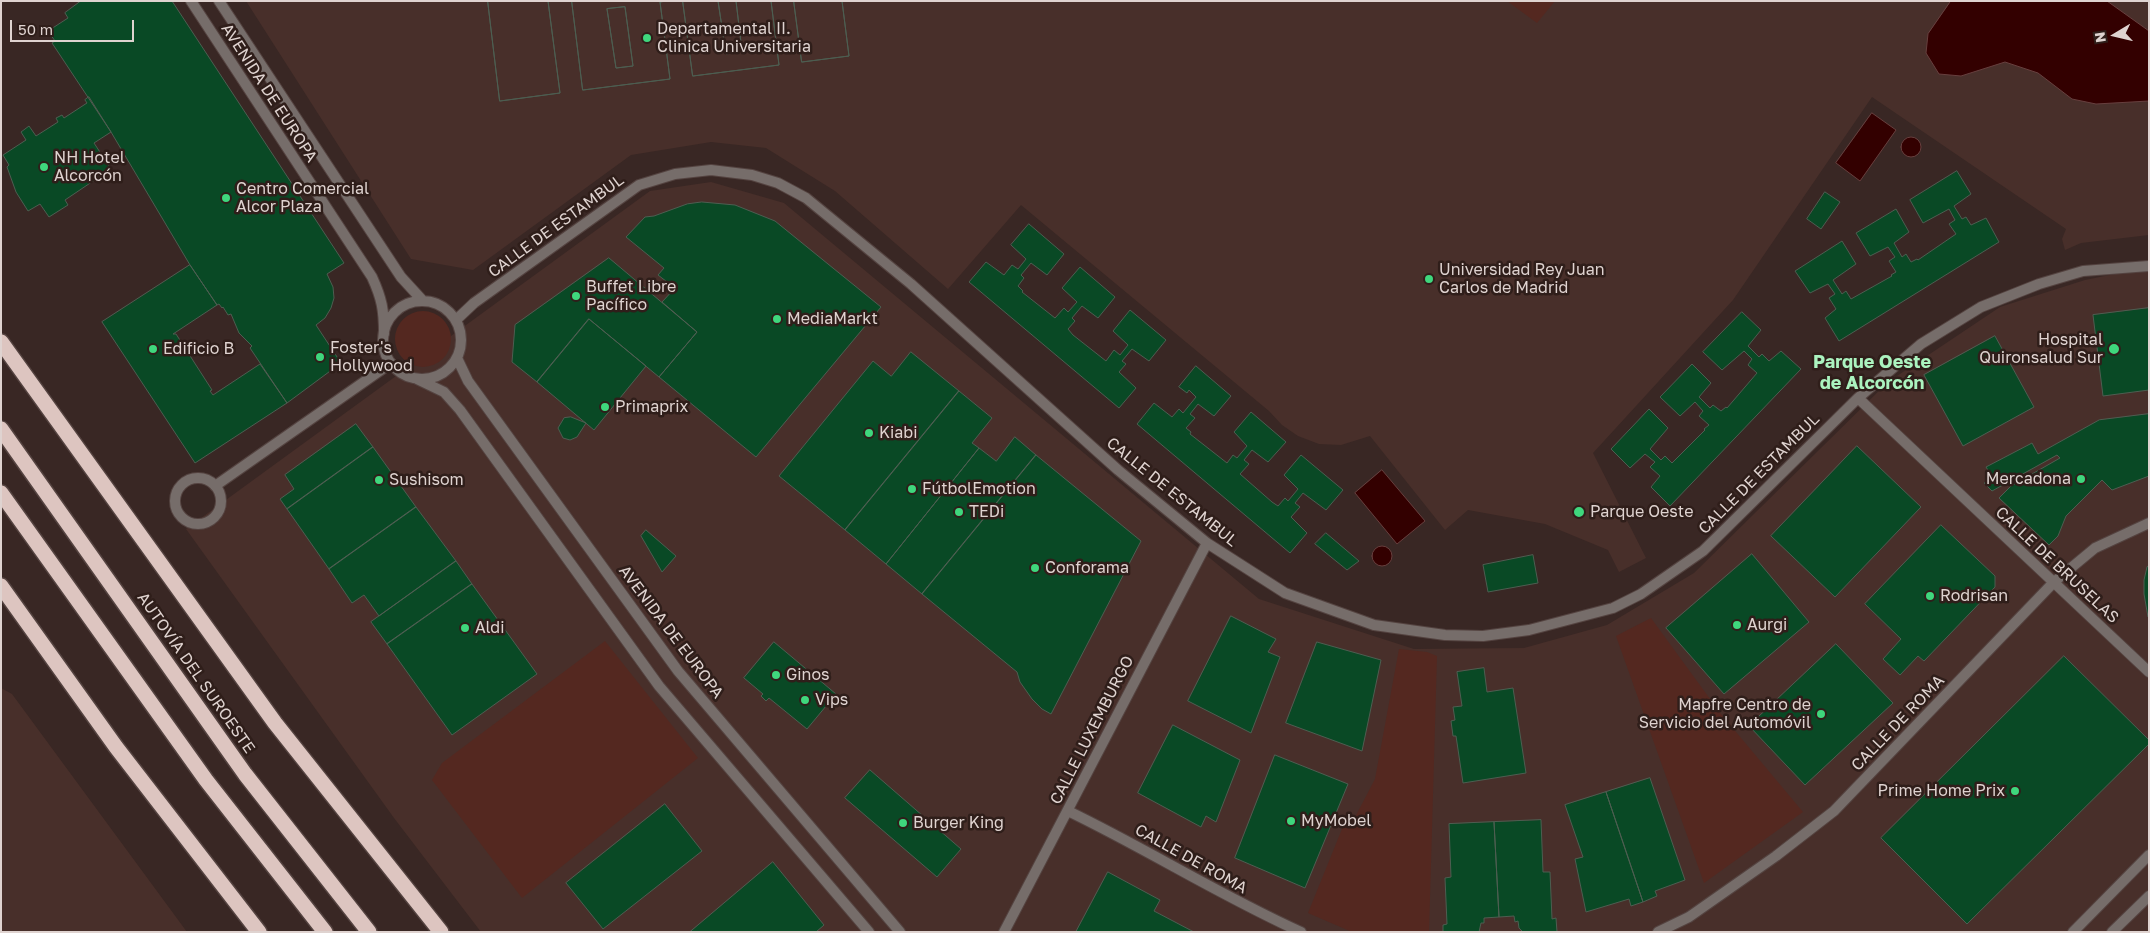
<!DOCTYPE html>
<html>
<head>
<meta charset="utf-8">
<style>
	body { margin:0 }
	#map { position:relative; width:2150px; height:933px; overflow:hidden; background:#392724; font-family:"Golos Text",sans-serif }
	canvas { display:block }
	.frame { position:absolute; inset:0; border:2px solid #dfd3d0; pointer-events:none }
	.north { position:absolute; left:2090px; top:10px; width:50px; height:50px; -webkit-text-stroke:4px #2f1e1a; paint-order:stroke; rotate:261deg; font-size:14px; font-weight:700; line-height:20px; text-align:center; color:#dfd3d0 }
	.north::after { content:''; display:block; margin:auto; width:18px; height:22px; background:#dfd3d0; clip-path:polygon(50% 0,100% 100%,50% 72%,0 100%) }
	.scale { position:absolute; left:10px; top:20px; width:124px; height:22px; box-sizing:border-box; border:2px solid #dfd3d0; border-top:0; padding-left:6px; font-size:15px; line-height:18px; white-space:nowrap; color:#dfd3d0; -webkit-text-stroke:4px #2f1e1a; paint-order:stroke }
</style>
</head>
<body>
<div id="map">
<canvas width="2150" height="933"></canvas>
<div class="frame"></div>
<div class="north">N</div>
<div class="scale">50 m</div>
</div>
<script>
const ctx = document.querySelector('canvas').getContext('2d');
ctx.lineJoin = 'round';
function fillPath(path, color) { ctx.fillStyle = color; ctx.fill(path, 'evenodd'); }
function stroke(path, color, width, dash) { ctx.strokeStyle = color; ctx.lineWidth = width; ctx.lineCap = dash ? 'butt' : 'round'; ctx.setLineDash(dash || []); ctx.stroke(path); }
function drawText(font, color, halo, rows, align = 'center') {
  ctx.font = font + ' "Golos Text",sans-serif'; ctx.lineWidth = 5; ctx.setLineDash([]); ctx.textBaseline = 'middle'; ctx.strokeStyle = halo; ctx.fillStyle = color; for (const [text, x, y, turn = 0] of rows) {
    ctx.save(); ctx.translate(x, y); ctx.rotate((+turn || 0) * Math.PI / 180); ctx.textAlign = isNaN(turn) ? turn : align; if (halo) ctx.strokeText(text, 0, 0); ctx.fillText(text, 0, 0); ctx.restore();
  }
}
fillPath(new Path2D(`
	M246,1H2149V235L2081,243L2065,250L2062,239L2066,229L1872,97L1733,300L1593,453L1646,558L1619,572L1608,550L1545,524L1468,510L1445,530L1370,436L1341,445L1319,444L1298,436L1282,425L1269,411L1021,205L948,289L835,191L766,148L711,142L631,155L473,270L411,259Z
	M711,182L784,203L1259,599L1414,649L1524,648L1607,625L1694,573L1888,382L2000,307L2085,280L2149,267V932H481L394,818L186,529L650,191Z
	M1,688L12,694L187,932H1Z`), '#482f2a');
fillPath(new Path2D(`
	M1507,1H1555L1537,23Z
	M395 339a28 28 0 1 1 56 0a28 28 0 1 1-56 0Z
	M1651,618L1721,714L1803,812L1704,883L1616,636Z
	M605,641L698,758L522,898L432,780L442,763Z
	M1399,649L1427,652L1437,656L1429,932H1352L1308,913L1344,824L1351,825L1375,779Z`), '#542820');
const water = new Path2D(`
	M1951,1H2107L2149,31V101L2096,104L2072,99L2038,73L2005,62L1961,76L1939,74L1926,53L1928,34Z
	M1872,113L1896,130L1860,181L1836,163Z
	M1901 147a10 10 0 1 1 20 0a10 10 0 1 1-20 0Z
	M1382,470L1425,521L1397,544L1355,493Z
	M1372 556a10 10 0 1 1 20 0a10 10 0 1 1-20 0Z`);
fillPath(water, '#300');
stroke(water, '#673f3e', 1);
const building = new Path2D(`
	M81,1H172L344,263L327,274L333,287L334,298L331,308L325,318L316,325L341,363L287,403L250,348L252,346L239,333L231,314L228,315L223,307L222,308L219,304L217,305L190,265L111,132L52,43L55,41L48,31L68,18L65,13Z
	M488,1H548L560,93L500,101Z
	M488,1H548L560,93L500,101Z
	M572,1H666L660,2L670,79L583,90ZM625,7L633,66L616,68L607,9Z
	M572,1H666L660,2L670,79L583,90ZM625,7L633,66L616,68L607,9Z
	M683,1H718L726,54L742,51L736,1H771L779,65L693,76Z
	M683,1H718L726,54L742,51L736,1H771L779,65L693,76Z
	M794,1H842L849,56L802,62Z
	M794,1H842L849,56L802,62Z
	M89,97L111,132L94,143L111,169L65,200L68,205L49,217L40,204L28,211L16,192L7,167L9,165L3,155L26,140L21,132L29,126L36,136L58,122L56,118L62,115L64,118L87,103L85,100Z
	M1957,171L1971,194L1954,206L1962,219L1966,217L1971,225L1986,218L1999,242L1839,341L1825,318L1836,309L1829,298L1835,294L1828,284L1810,293L1795,271L1842,241L1856,264L1833,280L1842,294L1846,291L1851,299L1892,276L1891,275L1896,272L1889,261L1895,257L1888,247L1870,256L1856,233L1896,209L1909,232L1894,243L1902,257L1906,254L1911,262L1917,259L1918,260L1956,234L1949,224L1955,220L1949,209L1923,223L1910,200Z
	M1825,192L1840,202L1821,229L1807,219Z
	M702,202L735,205L775,221L881,307L756,457L659,377L697,332L662,302L675,288L658,275L664,268L626,237L645,217L654,216L687,204Z
	M1029,224L1064,254L1047,275L1031,263L1021,275L1024,278L1018,286L1023,291L1022,292L1055,318L1064,308L1068,312L1077,302L1062,288L1080,267L1115,297L1098,318L1082,306L1072,318L1075,321L1068,329L1073,335L1106,361L1114,350L1120,355L1128,345L1113,331L1130,310L1166,340L1149,361L1132,349L1122,361L1126,364L1119,372L1136,388L1119,408L969,282L986,262L1004,275L1012,265L1018,269L1026,259L1011,245Z
	M609,258L697,332L659,377L589,319L537,382L512,362L515,325Z
	M190,265L217,305L173,334H176L212,390L210,391L213,395L260,364L287,403L195,463L102,322Z
	M2149,308V390L2103,396L2093,315Z
	M1742,312L1761,330L1748,346L1759,357L1762,354L1769,361L1781,351L1801,369L1670,506L1651,487L1660,476L1650,467L1655,462L1645,454L1630,468L1611,449L1649,409L1668,428L1650,449L1661,460L1665,456L1672,463L1705,430L1704,429L1709,425L1699,416L1703,411L1695,402L1680,416L1660,397L1692,364L1711,383L1699,397L1710,408L1713,405L1721,411L1726,407L1727,408L1757,373L1748,365L1752,359L1744,351L1722,370L1703,352Z
	M589,319L646,366L594,430L537,382Z
	M1995,336L2034,407L1963,446L1924,375Z
	M911,352L959,391L845,530L779,476L873,361L891,376Z
	M1196,366L1231,396L1214,416L1198,404L1190,414L1195,418L1186,428L1191,432L1190,434L1227,463L1233,455L1237,458L1247,446L1234,432L1251,412L1286,442L1268,462L1252,450L1244,460L1249,464L1240,474L1272,502L1278,506L1285,498L1288,501L1298,489L1284,475L1301,455L1343,490L1326,510L1303,493L1295,503L1300,507L1291,517L1307,533L1290,553L1137,424L1154,403L1172,417L1179,409L1183,413L1196,397L1189,390L1187,393L1179,387Z
	M959,391L992,418L972,443L979,448L886,564L845,530Z
	M2149,414V476L2112,490L2102,480L2066,516L2058,536L2049,545L1999,498L2011,486L2060,458L2057,455L1992,491L1984,483L1993,478L1986,467L2032,443L2038,454L2099,420Z
	M571,417L586,423L577,437L570,440L563,438L558,428L564,418Z
	M356,424L373,447L287,509L280,499L294,489L285,475Z
	M1015,437L1036,455L922,594L886,564L979,448L996,461Z
	M1857,446L1921,507L1835,597L1771,536Z
	M373,447L416,507L329,569L287,509Z
	M1036,455L1141,541L1051,714L1042,709L1032,699L1020,682L1017,672L922,594Z
	M416,507L456,561L379,616L364,595L352,603L329,569Z
	M1941,525L1995,576V587L1924,661L1918,656L1900,675L1883,659L1901,639L1865,604Z
	M646,530L676,556L662,572L641,536Z
	M1326,533L1359,561L1347,570L1315,544Z
	M1752,554L1809,622L1724,694L1666,628Z
	M1533,555L1538,583L1488,592L1483,565Z
	M456,561L472,584L387,644L371,622Z
	M2149,566V617H2148L2144,594V580L2147,567Z
	M472,584L537,674L452,735L387,644Z
	M1231,616L1276,639L1268,652L1280,657L1251,733L1188,701Z
	M774,642L836,694L807,729L769,698L766,701L761,696L763,694L744,678Z
	M1317,642L1381,660L1362,751L1286,723Z
	M1836,644L1893,703L1805,785L1749,726Z
	M2064,656L2149,740V744L1967,924L1881,838Z
	M1484,668L1487,692L1513,688L1526,773L1463,783L1456,736H1453L1451,721L1455,720L1453,707L1462,706L1457,672Z
	M1173,725L1240,760L1216,822L1206,816L1201,827L1138,793Z
	M1275,755L1348,784L1305,888L1235,858Z
	M870,770L961,849L937,877L845,798Z
	M1650,778L1685,880L1655,891L1657,896L1643,902L1606,792Z
	M1606,792L1643,902L1631,906L1629,899L1586,912L1575,859L1583,857L1565,805Z
	M665,804L702,851L603,929L566,883Z
	M1541,820L1543,872H1550L1552,919L1556,918L1557,932H1523L1519,928L1518,921L1515,922L1514,916L1499,917L1494,822Z
	M1494,822L1499,917L1484,918V923H1481L1479,932H1443V925L1447,924L1445,878L1451,877L1449,824Z
	M773,862L824,925L816,932H690Z
	M1108,872L1160,900L1154,911L1194,932H1076Z`);
fillPath(building, '#094925');
stroke(building, '#4d5e51', 1);
const minor = new Path2D(`
	M456,320L474,303L639,185L675,174L711,170L752,175L778,183L806,198L911,284L1118,470L1207,543L1285,593L1374,625L1445,635L1483,636L1529,630L1613,608L1641,594L1703,551L1858,398L1921,344L1981,307L2039,284L2083,271L2149,266
	M1858,398L2149,672
	M175 501a23 23 0 1 1 46 0a23 23 0 1 1-46 0Z
	M215,486L391,363
	M1068,811C1147,849 1221,896 1301,932
	M1004,932L1207,543
	M1658,932L1689,917L1776,856L1834,811L2054,582L2095,548L2149,523`);
const tertiary = new Path2D(`
	M191,1L372,277C382,299 384,310 384,334
	M219,1L401,277L423,301
	M383 340a39 39 0 1 1 78 0a39 39 0 1 1-78 0Z
	M457,358L468,381L678,671L900,932
	M417,379L444,392L460,410L659,686L869,932
	M2073,932L2149,855
	M2112,932L2149,896`);
const motorway = new Path2D(`
	M1,342L275,723L441,932
	M1,429L245,774L369,932
	M1,493L206,780L325,932
	M1,586L116,747L259,932`);
stroke(minor, '#544340', 12);
stroke(tertiary, '#544340', 12);
stroke(motorway, '#544340', 18);
stroke(minor, '#766d6a', 10);
stroke(tertiary, '#766d6a', 10);
stroke(motorway, '#ddc5c0', 15);
for (const [x, y, r, color] of [
	[647,38,5,"#3fd77d"],
	[44,167,5,"#3fd77d"],
	[226,198,5,"#3fd77d"],
	[1429,279,5,"#3fd77d"],
	[576,296,5,"#3fd77d"],
	[777,319,5,"#3fd77d"],
	[153,349,5,"#3fd77d"],
	[2114,349,6,"#3fd77d"],
	[320,357,5,"#3fd77d"],
	[605,407,5,"#3fd77d"],
	[869,433,5,"#3fd77d"],
	[2081,479,5,"#3fd77d"],
	[379,480,5,"#3fd77d"],
	[912,489,5,"#3fd77d"],
	[959,512,5,"#3fd77d"],
	[1579,512,6,"#3fd77d"],
	[1035,568,5,"#3fd77d"],
	[1930,596,5,"#3fd77d"],
	[1737,625,5,"#3fd77d"],
	[465,628,5,"#3fd77d"],
	[776,675,5,"#3fd77d"],
	[805,700,5,"#3fd77d"],
	[1821,714,5,"#3fd77d"],
	[2015,791,5,"#3fd77d"],
	[1291,821,5,"#3fd77d"],
	[903,823,5,"#3fd77d"]
]) { const dot = new Path2D(); dot.arc(x, y, r, 0, 2 * Math.PI); ctx.fillStyle = color; ctx.fill(dot); stroke(dot, '#2f1e1a', 2); }
drawText('16px', '#dfd3d0', '#2f1e1a', [
	["Departamental II.",657,29],
	["Clinica Universitaria",657,47],
	["NH Hotel",54,158],
	["Alcorcón",54,176],
	["Centro Comercial",236,189],
	["Alcor Plaza",236,207],
	["Universidad Rey Juan",1439,270],
	["Carlos de Madrid",1439,288],
	["Buffet Libre",586,287],
	["Pacífico",586,305],
	["MediaMarkt",787,319],
	["Hospital",2103,340,"right"],
	["Quironsalud Sur",2103,358,"right"],
	["Foster's",330,348],
	["Hollywood",330,366],
	["Edificio B",163,349],
	["Primaprix",615,407],
	["Kiabi",879,433],
	["Mercadona",2071,479,"right"],
	["Sushisom",389,480],
	["FútbolEmotion",922,489],
	["TEDi",969,512],
	["Parque Oeste",1590,512],
	["Conforama",1045,568],
	["Rodrisan",1940,596],
	["Aurgi",1747,625],
	["Aldi",475,628],
	["Ginos",786,675],
	["Vips",815,700],
	["Mapfre Centro de",1811,705,"right"],
	["Servicio del Automóvil",1811,723,"right"],
	["Prime Home Prix",2005,791,"right"],
	["MyMobel",1301,821],
	["Burger King",913,823]
], 'left');
drawText('16px', '#dfd3d0', '#2f1e1a', [
	["AVENIDA DE EUROPA",269,93,57],
	["CALLE DE ESTAMBUL",556,226,-36],
	["CALLE DE ESTAMBUL",1759,474,-45],
	["CALLE DE ESTAMBUL",1172,492,39],
	["CALLE DE BRUSELAS",2057,565,43],
	["AVENIDA DE EUROPA",671,632,53],
	["AUTOVÍA DEL SUROESTE",196,673,55],
	["CALLE DE ROMA",1898,723,-46],
	["CALLE LUXEMBURGO",1092,730,-63],
	["CALLE DE ROMA",1191,859,29]
]);
drawText('bold 18px', '#abf3bf', '#2f1e1a', [
	["Parque Oeste",1872,362],
	["de Alcorcón",1872,383]
]);
</script>
</body>
</html>
